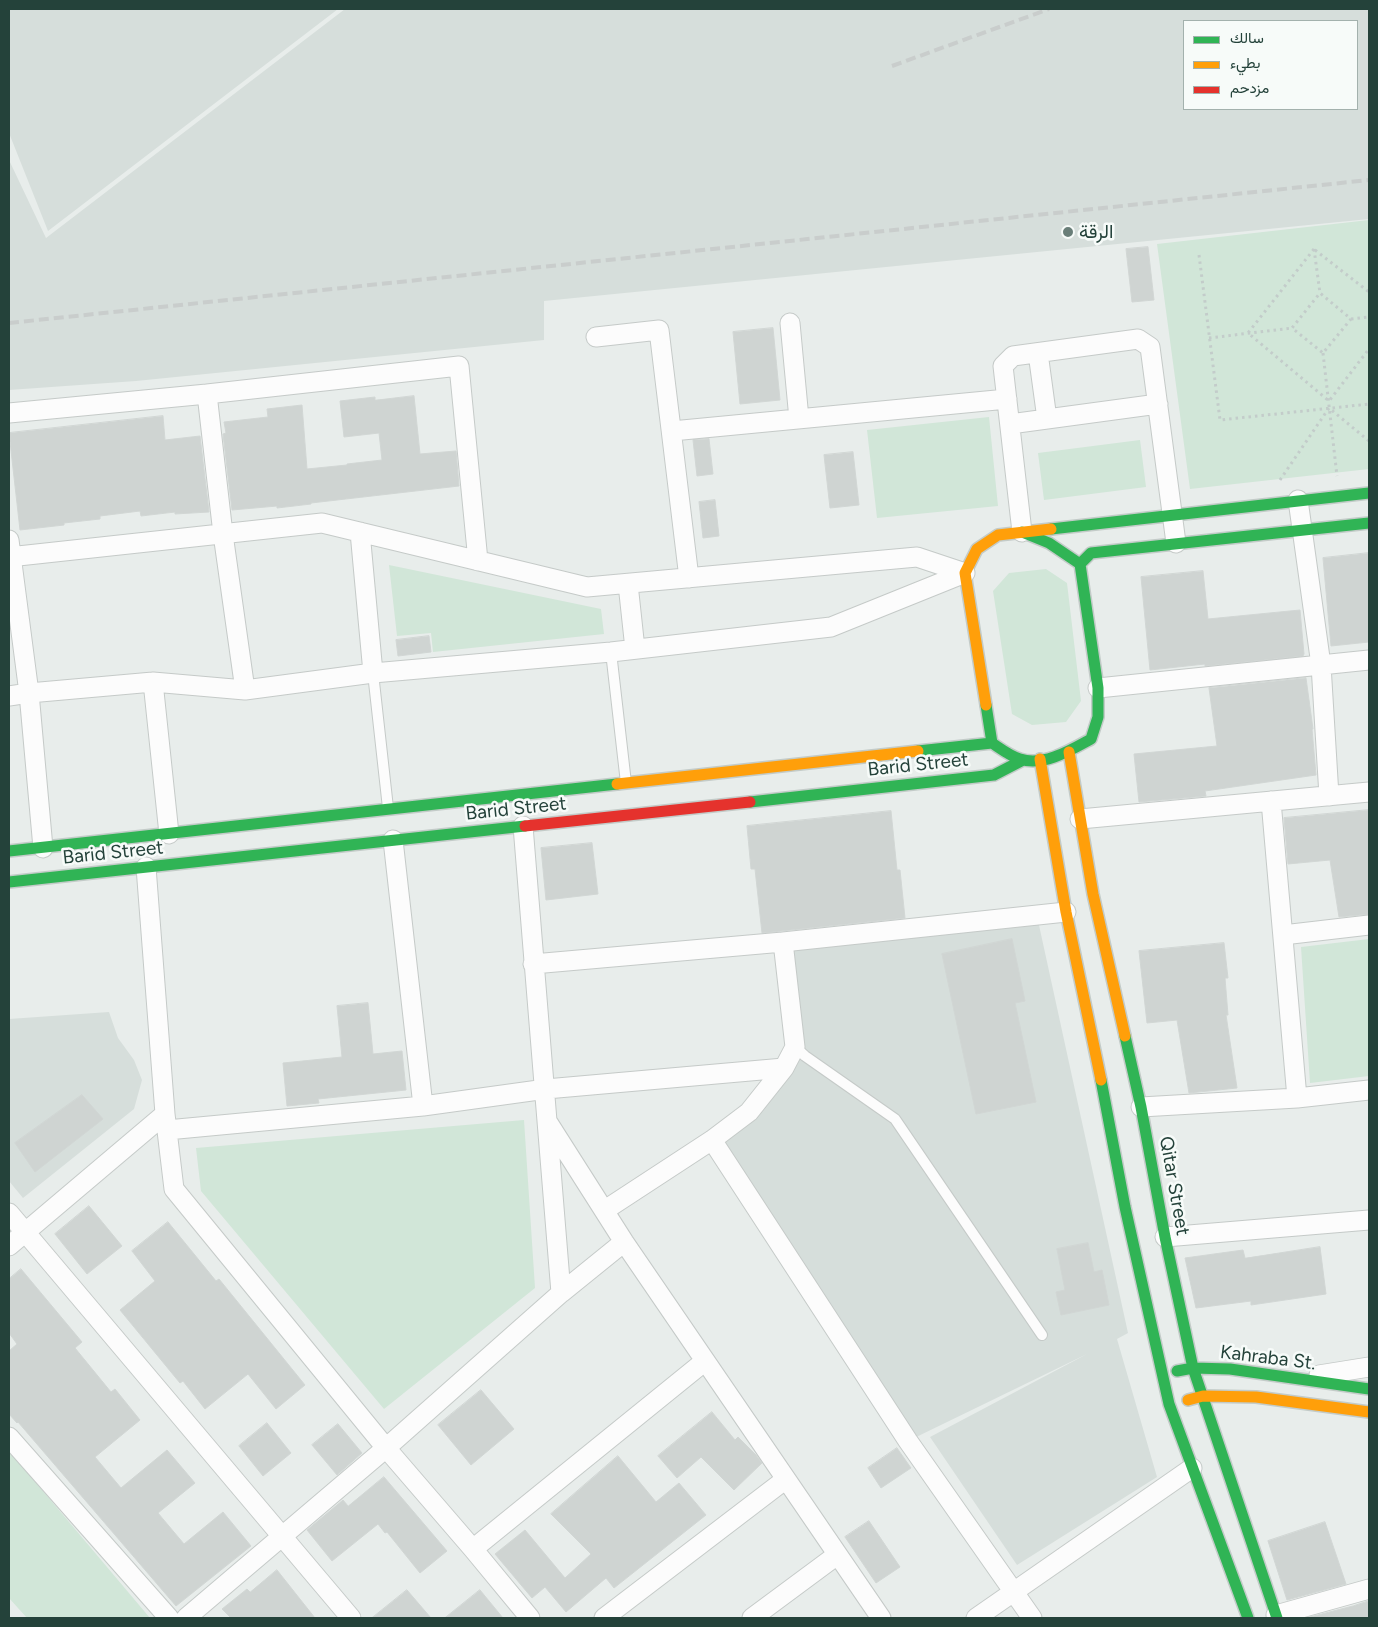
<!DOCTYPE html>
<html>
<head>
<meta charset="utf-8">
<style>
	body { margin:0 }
	#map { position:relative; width:1378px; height:1627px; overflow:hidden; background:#e8edeb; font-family:Figtree,Vazirmatn,sans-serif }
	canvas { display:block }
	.frame { position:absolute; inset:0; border:10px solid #24423a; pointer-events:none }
	.legend { position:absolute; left:1183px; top:20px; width:175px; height:90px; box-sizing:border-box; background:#f7fbf9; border:1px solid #a3b1ad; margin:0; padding:6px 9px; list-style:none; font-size:15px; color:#24423a }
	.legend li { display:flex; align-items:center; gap:10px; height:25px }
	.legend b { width:25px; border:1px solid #a3b1ad }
</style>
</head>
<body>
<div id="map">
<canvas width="1378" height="1627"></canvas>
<div class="frame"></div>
<ul class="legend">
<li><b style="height:6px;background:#30b455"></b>سالك</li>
<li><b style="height:6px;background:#ff9f0a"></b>بطيء</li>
<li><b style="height:6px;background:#e5322d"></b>مزدحم</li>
</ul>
</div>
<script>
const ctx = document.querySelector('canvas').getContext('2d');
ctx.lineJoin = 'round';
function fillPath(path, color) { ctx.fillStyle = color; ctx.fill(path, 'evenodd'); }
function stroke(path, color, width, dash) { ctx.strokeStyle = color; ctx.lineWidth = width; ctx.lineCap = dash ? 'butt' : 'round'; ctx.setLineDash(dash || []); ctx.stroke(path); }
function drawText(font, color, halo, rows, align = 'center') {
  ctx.font = font + ' Figtree,Vazirmatn,sans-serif'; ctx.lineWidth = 5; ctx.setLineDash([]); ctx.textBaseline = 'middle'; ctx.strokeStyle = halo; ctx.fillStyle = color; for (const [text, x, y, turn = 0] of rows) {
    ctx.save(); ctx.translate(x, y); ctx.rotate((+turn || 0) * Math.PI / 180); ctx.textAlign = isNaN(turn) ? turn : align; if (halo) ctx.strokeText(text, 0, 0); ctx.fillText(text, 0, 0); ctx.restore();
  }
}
fillPath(new Path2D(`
	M9,9H338L48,231L9,133Z
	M345,9H1369V219L544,301V340L136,381L9,390V160L46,238ZM1357,21V109H1184V21Z
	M1037,916L1128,1333L1117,1339L1157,1477L1017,1565L930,1437L1087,1354L908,1441L712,1140L795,1047L783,942Z
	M109,1012L118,1038L134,1060L142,1080L134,1109L23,1198L9,1181V1019Z`), '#d6dedb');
fillPath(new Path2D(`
	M1369,220V469L1190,489L1157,244Z
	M989,417L998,506L877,518L867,430Z
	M1140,440L1146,487L1044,500L1038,453Z
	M389,565L601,609L604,634L433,652L431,633L397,636Z
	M1046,569L1067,583L1081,701L1066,722L1032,725L1012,714L993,591L1009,573Z
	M1369,939V1076L1310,1083L1301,947Z
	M524,1120L535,1288L384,1409L201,1191L196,1148Z
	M10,1452L150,1618H27L9,1598V1453Z`), '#d1e6d8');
const building = new Path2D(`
	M1148,247L1154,300L1132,302L1126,249Z
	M773,328L780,400L740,404L733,332Z
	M414,396L420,454L456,451L459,486L311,503V504L277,508V506L232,510L223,434L226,433L224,422L268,417L267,409L302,405L307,469L347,465V464L382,460L379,433L344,437L340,401L375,397V400Z
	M163,416L165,440L200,436L209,512L175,514V512L141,516L140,511L100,516V519L64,523V525L20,530L9,433Z
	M709,439L713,474L697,476L693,440Z
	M853,452L859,505L830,508L824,455Z
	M715,500L719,536L703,538L699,502Z
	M1369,553V642L1331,646L1323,558Z
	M1203,571L1208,619L1300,610L1304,654L1303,656L1205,666V664L1150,670L1141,577Z
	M429,636L431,652L398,656L396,640Z
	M1306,678L1313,729H1312L1316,775L1205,791L1206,796L1139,802L1134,754L1217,746L1209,688Z
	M1369,810V914L1339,917L1330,860L1288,864L1284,818Z
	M891,811L897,870H900L905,918L762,933L755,869H751L747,826Z
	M592,843L598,894L546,900L541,848Z
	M1012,939L1025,1001L1015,1003L1036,1102L976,1114L942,954Z
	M1224,943L1228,978H1225L1228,1015H1226L1237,1088L1189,1093L1177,1020L1147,1023L1139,951Z
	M368,1003L373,1054L402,1051L406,1090L318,1099L319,1103L287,1106L283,1063L342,1057L337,1006Z
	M82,1095L103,1119L35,1172L15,1143Z
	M89,1206L122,1246L87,1274L55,1234Z
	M168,1222L216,1281L219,1279L305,1385L276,1409L248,1374L205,1409L183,1381L180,1383L120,1310L155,1281L132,1251Z
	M1088,1243L1094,1272L1102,1270L1109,1305L1061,1315L1056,1292L1065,1290L1057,1249Z
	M1320,1247L1326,1294L1251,1305V1301L1196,1308L1185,1258L1243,1250L1245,1258Z
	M21,1269L82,1342L75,1348L111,1392L115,1389L140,1420L95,1457L121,1488L167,1450L195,1483L158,1513L184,1544L223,1512L251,1546L176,1606L18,1422L17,1423L9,1414V1351L17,1344L9,1333V1279Z
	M481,1390L514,1429L471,1465L438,1425Z
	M712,1412L735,1440L738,1437L756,1455L762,1463L734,1490L701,1457L677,1478L658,1456Z
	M267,1423L291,1453L263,1476L239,1446Z
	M338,1424L362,1453L337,1475L312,1445Z
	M897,1448L911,1468L881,1488L868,1468Z
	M618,1456L656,1502L679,1483L706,1515L614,1588L606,1578L566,1612L545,1587L532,1598L495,1554L525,1530L565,1578L591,1554L551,1514Z
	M384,1477L447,1551L420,1573L387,1532L385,1533L378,1524L332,1561L307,1530L343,1500L348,1506Z
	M869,1521L900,1567L876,1583L845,1537Z
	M1325,1522L1346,1584L1287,1600L1268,1541Z
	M277,1570L315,1618H231L222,1609L247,1589L250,1592Z
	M407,1590L431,1618H372Z
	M480,1590L503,1618H445Z
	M1369,1601V1618H1306L1353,1606Z`);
fillPath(building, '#cfd4d2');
stroke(building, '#d1d6d4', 1);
const lane = new Path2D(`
	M611,652L626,783
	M373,673L388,808
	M795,1047L805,1056L895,1119L1042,1335`);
const street = new Path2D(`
	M790,323L799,419
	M596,337L659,330L689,578
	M1038,353L1047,419
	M207,394L223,534L245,690
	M9,413L207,394L459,366L478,561
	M1010,424L1158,404
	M672,431L1007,399
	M1298,500L1321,665L1329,796
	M360,532L373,673
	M1022,532L1003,366L1013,356L1138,339L1150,347L1176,543
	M9,540L29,693L43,848
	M9,557L322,523L587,587L917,557L965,573
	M628,584L635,649
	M153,682L169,834
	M1098,688L1369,660
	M9,696L29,693L153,682L245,690L373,673L611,652L831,627L965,573
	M1271,801L1297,1098
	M1080,819L1369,792
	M523,826L561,1293
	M393,840L423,1106
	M1283,935L1369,925
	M533,964L783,942L1066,912
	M1141,1107L1297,1098L1369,1090
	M165,1114L174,1189L386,1448L473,1549L530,1618
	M547,1121L624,1242L881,1618
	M167,1130L423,1106L546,1089L784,1068
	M712,1140L908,1441L1032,1618
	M605,1210L712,1140L749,1112L784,1068L795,1047L783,942
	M9,1213L351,1618
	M1165,1237L1369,1220
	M9,1246L165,1114L146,867
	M1319,1375L1369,1367
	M9,1437L169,1618
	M473,1549L705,1361
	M1276,1615L1369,1589
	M186,1618L386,1448L561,1293L624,1242
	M604,1618L786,1479
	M752,1618L837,1555
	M976,1618L1192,1468`);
const fast = new Path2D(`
	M1051,529L1369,493
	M1080,564L1091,553L1369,523
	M986,705L992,743C1001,749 1010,756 1020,759C1043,767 1071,750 1091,739L1098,717V688L1080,564L1049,543L1022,532
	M918,751L992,743
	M750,802L994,775L1023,760
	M9,851L617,784
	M9,882L525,826
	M1125,1036L1141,1107L1165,1237L1193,1368L1277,1618
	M1101,1080L1125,1207L1169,1404L1248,1618
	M1177,1371L1193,1368L1230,1369L1369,1389`);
const slow = new Path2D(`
	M986,705L965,573L977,549L998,535L1051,529
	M1069,752L1093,894L1125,1036
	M1040,759L1066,912L1101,1080
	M617,784L918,751
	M1188,1400L1203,1396L1256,1397L1369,1412`);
const jam = new Path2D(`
	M525,826L750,802`);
stroke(lane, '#c5cac8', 12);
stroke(street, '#c5cac8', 21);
stroke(fast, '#c3cbc8', 14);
stroke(slow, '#c3cbc8', 14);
stroke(jam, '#c3cbc8', 14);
stroke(new Path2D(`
	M1314,249L1248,333L1329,401L1369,349
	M1314,249L1320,293L1351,319L1323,353L1292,328L1320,293
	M1315,250L1369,292
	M1199,255L1220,420L1369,404
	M1351,319L1369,317
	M1209,338L1292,328
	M1323,353L1337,476
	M1280,480L1329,408L1369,441`), '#c3ccca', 3, [2.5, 4]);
stroke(lane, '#fcfcfc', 10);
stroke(street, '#fcfcfc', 19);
stroke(fast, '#30b455', 11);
stroke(slow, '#ff9f0a', 11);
stroke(jam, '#e5322d', 11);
stroke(new Path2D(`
	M892,66L1049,9
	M9,323L1369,180`), '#c9cdcc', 4, [10, 5]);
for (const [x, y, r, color] of [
	[1068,232,6,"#697e78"]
]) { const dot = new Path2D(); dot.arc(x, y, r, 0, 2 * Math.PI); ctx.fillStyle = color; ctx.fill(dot); stroke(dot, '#f7fbf9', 2); }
drawText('19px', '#24423a', '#f7fbf9', [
	["الرقة",1079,232]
], 'left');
drawText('19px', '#24423a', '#f7fbf9', [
	["Barid Street",918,765,-6],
	["Barid Street",516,809,-6],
	["Barid Street",113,853,-6],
	["Qitar Street",1174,1186,80],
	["Kahraba St.",1268,1358,7]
]);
</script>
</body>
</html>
